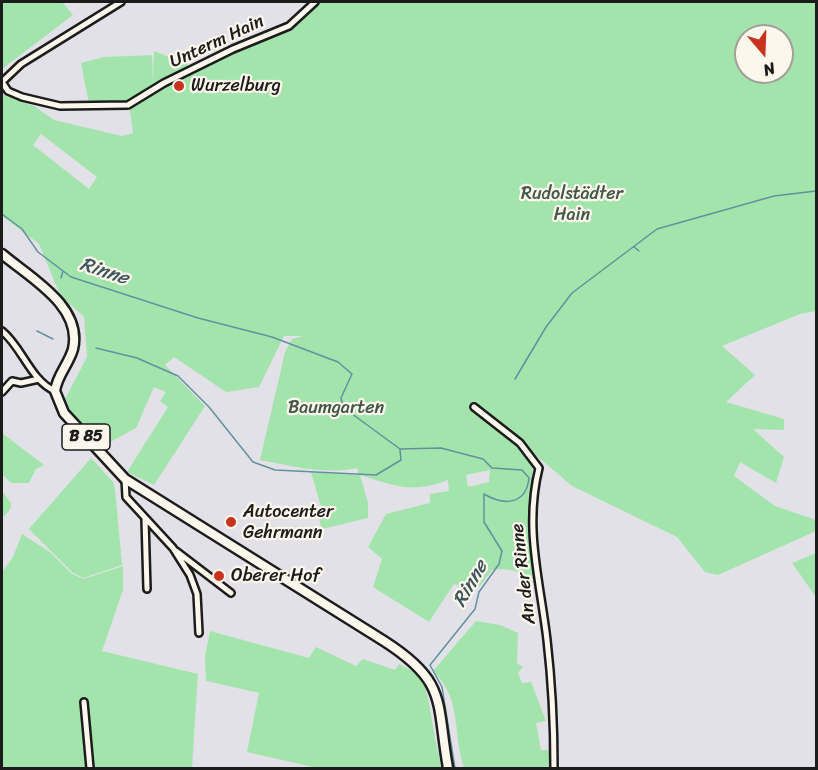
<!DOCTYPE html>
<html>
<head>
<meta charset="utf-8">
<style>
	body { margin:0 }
	#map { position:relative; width:818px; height:770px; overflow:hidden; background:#e3e1e8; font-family:Sriracha,sans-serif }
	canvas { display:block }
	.frame { position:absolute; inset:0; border:3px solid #1c1c1c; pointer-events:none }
	.north { position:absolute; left:734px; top:24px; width:60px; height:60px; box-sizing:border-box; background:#fbf7ec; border:2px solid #a29f99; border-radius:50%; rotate:161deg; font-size:16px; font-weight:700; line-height:24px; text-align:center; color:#1c1c1c }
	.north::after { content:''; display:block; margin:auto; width:21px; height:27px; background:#c8321e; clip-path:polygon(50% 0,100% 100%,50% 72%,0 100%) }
</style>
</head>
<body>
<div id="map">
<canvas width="818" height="770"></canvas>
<div class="frame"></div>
<div class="north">N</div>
</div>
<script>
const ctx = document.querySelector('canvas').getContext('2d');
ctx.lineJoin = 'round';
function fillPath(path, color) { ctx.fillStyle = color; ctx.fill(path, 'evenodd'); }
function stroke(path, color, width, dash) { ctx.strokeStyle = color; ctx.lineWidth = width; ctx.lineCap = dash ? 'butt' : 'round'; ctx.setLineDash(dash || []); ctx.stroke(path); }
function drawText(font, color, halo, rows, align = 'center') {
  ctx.font = font + ' Sriracha,sans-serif'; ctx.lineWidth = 4.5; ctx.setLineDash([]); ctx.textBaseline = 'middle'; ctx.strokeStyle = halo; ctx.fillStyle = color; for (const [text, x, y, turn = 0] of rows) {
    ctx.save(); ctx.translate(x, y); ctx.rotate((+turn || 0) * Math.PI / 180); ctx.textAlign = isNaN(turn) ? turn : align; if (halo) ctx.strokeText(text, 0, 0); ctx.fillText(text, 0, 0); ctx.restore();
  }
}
fillPath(new Path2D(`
	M12,2H62L73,15L2,69V3Z
	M317,2H816V311L800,314L722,346L755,375L726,402L784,419V430L753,429L784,457L776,483L740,462L734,476L775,506L816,520V531L718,575L705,572L677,537L572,486L480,408L475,412L518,445L533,464L528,530L536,581C520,572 510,567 492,570L475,592L454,584L429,622L373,587L382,559L368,547L386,514L430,503V494L449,491L448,480C412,494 395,486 360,475L368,503V518L322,529L318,516L323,514L311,472L359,475L357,468C324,475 292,466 260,460L285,352L292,339L303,336H284L259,387L226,392L174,357L165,365L205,406L154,485L127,472L168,407L160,401L166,392L154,387L136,428L103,446L72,414L65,399L87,357L84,317L60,295L39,244L2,216V94L34,106L54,120L122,136L133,133L129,103L89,104L81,63L104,57L152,55L153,81L154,51L199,69L233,50L290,27ZM746,36H782V72H746ZM41,134L97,177L89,189L33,145ZM490,470L489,482L468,487L466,475Z
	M2,433L44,465L36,469L29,483H11L2,474Z
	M91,458L113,482L115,489L122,565L83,578L72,572L29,529Z
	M2,491L11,503L10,510L2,518Z
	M22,534L50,552L71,573L83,579L123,566V590L102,651L198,674L192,768H2V572L13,557Z
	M816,553V597L792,563Z
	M476,621L500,625L518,633L517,663L523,667L518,673L522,683L531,682L546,721L536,723L541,750H553V768H464C452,733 463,700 433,671Z
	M210,631L309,658L316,647L356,666L363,659L395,670L399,664L422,676C432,707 433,738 442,768H317L247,752L259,693L206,681L205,656Z`), '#a3e4ad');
stroke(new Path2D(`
	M2,214L22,229L38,252L71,277L198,318L272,337L338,362L352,374L341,398L344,408L400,449L441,448L483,459L492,468L522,470L529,478C526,505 504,506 484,494V522L502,551L499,564L479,592L475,609L430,665L442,687L455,768
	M634,247L639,251
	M61,278L63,271
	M37,331L53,339
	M96,348L137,358L178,376L209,407L253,462L275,470L376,475L401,460L400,450
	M515,379L546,327L572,293L657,229L774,196L816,191`), '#64909e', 1.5);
const minor = new Path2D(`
	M2,82L8,91L22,97L60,106L128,105L164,83L233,49L289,26L315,2
	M2,82L21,64L121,2
	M2,331C22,347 31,381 55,391
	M2,392L12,381L21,383L39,379
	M474,407L520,443L539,468C524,528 540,580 547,640C552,683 554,726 554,768
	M125,479L126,497L173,548L190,575L197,594L199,633
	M145,519L147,589
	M176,551L231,593
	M84,702L90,768`);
const primary = new Path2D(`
	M2,254C29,277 83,306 73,349C69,364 57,375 55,391L64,413L125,479L384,641C448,682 436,701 448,768`);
stroke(minor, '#1c1c1c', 10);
stroke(primary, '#1c1c1c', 13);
stroke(minor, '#fbf7ec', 5);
stroke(primary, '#fbf7ec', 8);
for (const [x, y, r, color] of [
	[179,86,6,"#c8321e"],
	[231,522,6,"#c8321e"],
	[219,576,6,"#c8321e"]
]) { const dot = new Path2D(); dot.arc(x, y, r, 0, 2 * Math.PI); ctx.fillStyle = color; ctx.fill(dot); stroke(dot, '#fbf7ec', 2); }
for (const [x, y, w] of [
	[86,437,48]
]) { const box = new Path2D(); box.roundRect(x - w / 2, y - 13, w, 26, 4.5); ctx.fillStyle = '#fbf7ec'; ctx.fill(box); stroke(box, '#1c1c1c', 1.5); }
drawText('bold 16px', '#1c1c1c', null, [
	["B 85",86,437]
]);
drawText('18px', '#1c1c1c', '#fbf7ec', [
	["Unterm Hain",217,42,-25],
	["An der Rinne",524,574,-97]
]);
drawText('18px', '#1c1c1c', '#fbf7ec', [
	["Wurzelburg",191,86],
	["Autocenter",243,512],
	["Gehrmann",243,533],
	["Oberer Hof",231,576]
], 'left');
drawText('18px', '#445848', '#fbf7ec', [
	["Rudolstädter",572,194],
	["Hain",572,215],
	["Baumgarten",336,408]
]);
drawText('italic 20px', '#40565d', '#fbf7ec', [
	["Rinne",104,272,18],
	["Rinne",471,584,-60]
]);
</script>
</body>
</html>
